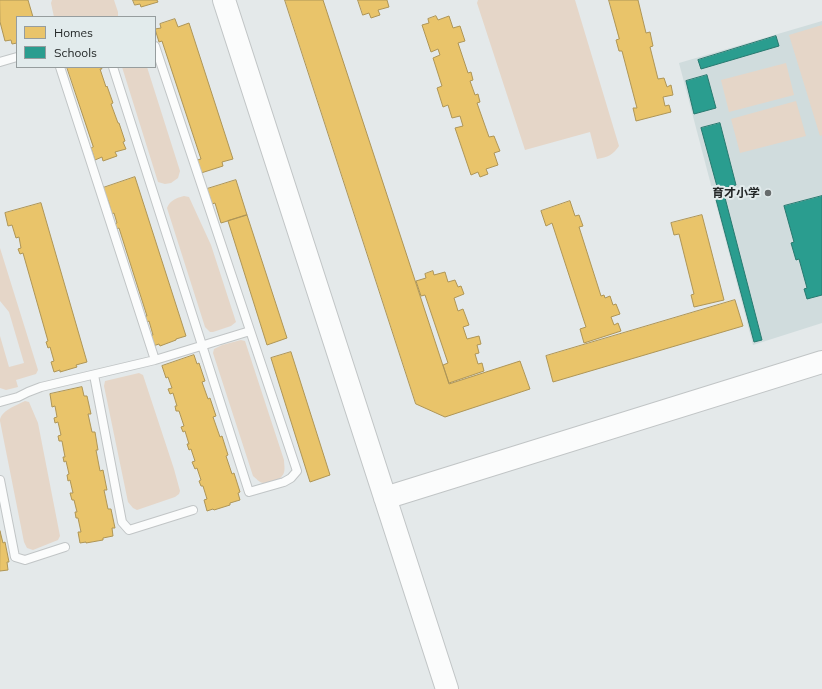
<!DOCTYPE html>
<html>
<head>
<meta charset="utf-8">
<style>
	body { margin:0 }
	#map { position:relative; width:822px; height:689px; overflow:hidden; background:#e4e9ea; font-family:Mulish,sans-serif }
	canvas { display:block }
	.legend { position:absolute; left:16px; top:16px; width:140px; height:52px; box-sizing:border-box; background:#e2ebec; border:1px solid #969d9e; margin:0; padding:5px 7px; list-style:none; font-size:12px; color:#242828 }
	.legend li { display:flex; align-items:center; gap:8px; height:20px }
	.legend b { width:20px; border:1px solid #969d9e }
</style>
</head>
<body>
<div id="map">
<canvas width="822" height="689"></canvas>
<ul class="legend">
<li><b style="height:11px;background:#e9c46a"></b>Homes</li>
<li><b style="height:11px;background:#2a9d8f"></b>Schools</li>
</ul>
</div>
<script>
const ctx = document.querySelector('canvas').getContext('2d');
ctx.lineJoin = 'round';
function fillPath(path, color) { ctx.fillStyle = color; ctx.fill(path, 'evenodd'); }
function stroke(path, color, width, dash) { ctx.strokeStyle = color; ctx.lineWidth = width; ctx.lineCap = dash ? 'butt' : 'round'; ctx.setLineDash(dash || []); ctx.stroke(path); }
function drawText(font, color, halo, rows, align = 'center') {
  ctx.font = font + ' Mulish,"Noto Sans SC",sans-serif'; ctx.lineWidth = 4; ctx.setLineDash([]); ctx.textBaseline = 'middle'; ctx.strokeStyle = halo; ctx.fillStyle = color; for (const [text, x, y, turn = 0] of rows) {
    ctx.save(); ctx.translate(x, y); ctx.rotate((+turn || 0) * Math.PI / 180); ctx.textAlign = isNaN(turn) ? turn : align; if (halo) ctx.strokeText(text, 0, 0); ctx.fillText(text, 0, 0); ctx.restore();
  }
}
fillPath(new Path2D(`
	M822,21V323L753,345L679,63Z`), '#d0dcdd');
fillPath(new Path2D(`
	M52,0H114L118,12V17H54L51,3Z
	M478,0H575L619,146C613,155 608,157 597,159L590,132L525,150L477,3Z
	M822,25V135L820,136L789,35Z
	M786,63L794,95L729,112L721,80Z
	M122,67H147L180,171L178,178L171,183L165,184L158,182Z
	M796,101L806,136L740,153L731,119Z
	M184,196L189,197L211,245L236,322L231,326L213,332H210L205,327L167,208C170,200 177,198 184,196Z
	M0,248L38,370L36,374L16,380L18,387L6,390L0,388V336L9,367L24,363L9,312L0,301Z
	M241,340L245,341L284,460C284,465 286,472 282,476C280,480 268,483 264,483C259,483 256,478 253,476L213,353L214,349L222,345Z
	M139,373L143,375L174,469L180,491L179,494L175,497L137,510L133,508L128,502L104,386L105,381Z
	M25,401L29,402L38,423L60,536L58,540L33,550L27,548L24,542L0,421C0,411 17,405 25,401Z`), '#e5d6c8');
const homes = new Path2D(`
	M0,0H28L33,17H17V43L12,44L11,40L5,41L0,22Z
	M133,0H157L158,2L141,7L140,4L135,5Z
	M285,0H323L449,384L520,361L530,389L445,417L416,404Z
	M358,0H387L389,7L378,10L380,15L371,18L369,13L363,15Z
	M609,0H638L646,33L650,32L653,46L650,47L658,79L664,78L667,87L671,85L673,95L663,97L665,106L669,105L671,112L636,121L633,108H637L622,51H619L616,40L619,39Z
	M436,16L438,20L449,16L453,28L460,26L465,41L458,43L468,73L471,72L473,80L470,81L475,95L478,94L480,102L477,103L489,137L494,136L500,151L494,153L498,165L486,169L488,174L480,177L478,172L471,175L455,128L463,126L460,116L452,118L448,105L443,107L437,88L442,86L433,58L440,55L438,49L431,52L422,25L429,23L428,19Z
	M175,19L178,27L189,23L233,159L222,162L223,166L201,173L197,160L201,159L162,41L159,42L155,29L161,28L160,24Z
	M67,67H101L102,69H100L106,87L107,86L113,103L111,104L118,123H119L125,141L123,142L126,149L115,152L117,156L103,161L102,157L95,160L91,148L93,147Z
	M135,177L186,336L176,339V340L160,346L159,344L153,346L150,336L153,335L149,321L147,322L145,316H147L119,228L116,229L114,224L117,223L114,213L112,214L108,200L104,202L100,189Z
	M236,180L247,215L221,223L215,203L212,204L207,189Z
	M570,201L575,216L579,215L583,226L579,227L601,296L604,295L605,298L610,296L613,305L616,304L620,314L611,317L614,325L618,323L621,331L584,343L580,329L586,327L552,223L546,226L541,211Z
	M41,203L87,362L76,365L77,367L60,372V370L54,372L51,362L54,361L50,347L48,348L46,342L48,341L23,253L20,254L18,249L21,248L19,237L16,238L12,225L8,226L5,213Z
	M247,215L287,338L267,345L228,221Z
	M702,215L724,300L694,307L691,295L694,294L679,234L674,235L671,223Z
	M433,271L434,275L445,272L448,282L455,280L458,287L461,286L464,294L454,298L458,311L463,309L469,325L463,327L467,339L479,336L481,344L477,345L479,353L475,354L478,364L482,363L484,371L449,383L443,365L448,363L425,295L421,296L416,281L426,278L425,274Z
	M735,300L743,326L553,382L546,356Z
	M291,352L330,475L310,482L271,358Z
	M194,355L197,364L199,363L205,381L202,382L208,399L210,398L216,416L213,417L220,437L222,436L228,455L226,456L232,474L234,473L240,492L238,493L240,500L230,503V505L214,510L213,509L207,511L204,500L207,499L203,486H201L199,481L201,480L197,468L195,469L192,462L195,461L191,449L189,450L187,444H189L185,431L183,432L181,427L184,426L179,411H176L175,406H177L173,393L170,394L168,389L172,388L168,377L166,378L162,366Z
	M82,387L84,396H87L91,414H88L92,432H95L98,450H96L100,471L103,470L107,490H104L108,509H111L115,528H112L113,536L103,538V540L86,543V542L80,543L78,532H81L78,518H76L75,512H77L74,500H72L70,493H73L70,480L68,481L67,475L69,474L66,461L64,462L63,457H65L62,441H59L58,436L61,435L58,422L55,423L54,418L57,417L55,406L52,407L50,394Z
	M0,531L3,543L5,542L9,562H7L8,570L0,571Z`);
fillPath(homes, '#e9c46a');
stroke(homes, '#ae9556', 1);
const schools = new Path2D(`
	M776,36L779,46L701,69L698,60Z
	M707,75L716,108L694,114L686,81Z
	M720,123L736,185L718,190L701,128Z
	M723,190L762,340L754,342L714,192Z
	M822,196V295L807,299L804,289L807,288L799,259L796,260L791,243L794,242L784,206Z`);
fillPath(schools, '#2a9d8f');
stroke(schools, '#287a70', 1);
const lane = new Path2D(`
	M0,62L17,57
	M60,67L155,360
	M113,67L249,492L284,482L291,478L297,471L155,46
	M94,375L122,522L129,530L193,510
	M0,402L18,397L28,392L41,387L155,360L250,331
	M0,480L15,557L25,560L65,547`);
const secondary = new Path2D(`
	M224,0L447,689
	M385,498L822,362`);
stroke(lane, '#c1c5c6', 10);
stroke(secondary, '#c1c5c6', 24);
stroke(lane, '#fbfcfc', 8);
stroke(secondary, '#fbfcfc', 22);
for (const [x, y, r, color] of [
	[768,193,4,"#676c6c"]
]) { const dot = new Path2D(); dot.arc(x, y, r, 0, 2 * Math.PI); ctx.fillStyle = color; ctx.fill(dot); stroke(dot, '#e2ebec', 1.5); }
drawText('bold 12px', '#242828', '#e2ebec', [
	["育才小学",760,193]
], 'right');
</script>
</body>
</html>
